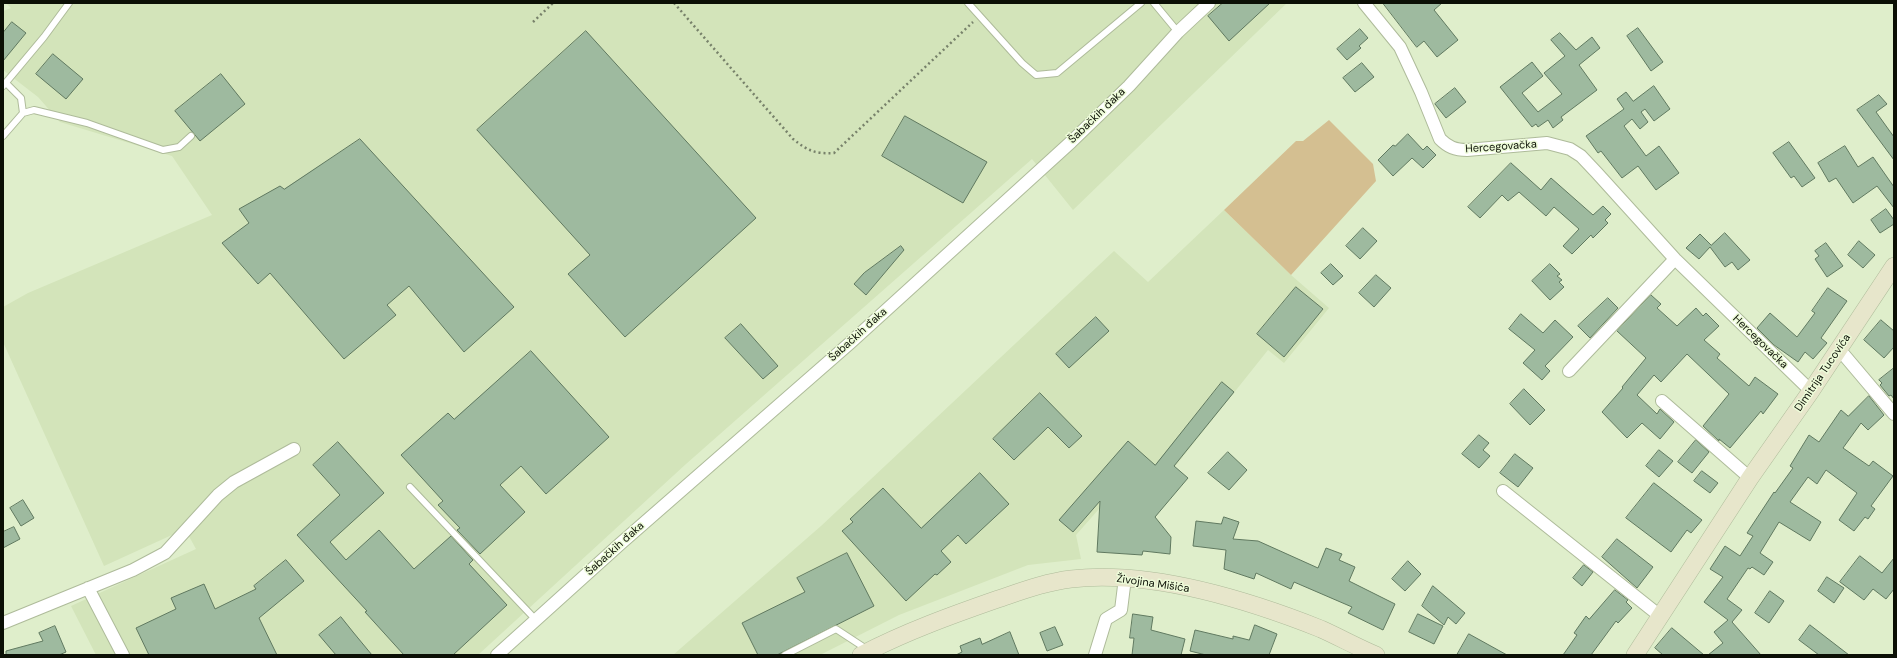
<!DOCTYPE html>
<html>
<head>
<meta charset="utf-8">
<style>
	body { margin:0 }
	#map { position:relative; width:1897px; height:658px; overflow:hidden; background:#dfeecb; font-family:"DM Sans",sans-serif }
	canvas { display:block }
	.frame { position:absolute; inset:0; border:4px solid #0b0f05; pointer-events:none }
</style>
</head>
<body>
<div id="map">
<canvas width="1897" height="658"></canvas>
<div class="frame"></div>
</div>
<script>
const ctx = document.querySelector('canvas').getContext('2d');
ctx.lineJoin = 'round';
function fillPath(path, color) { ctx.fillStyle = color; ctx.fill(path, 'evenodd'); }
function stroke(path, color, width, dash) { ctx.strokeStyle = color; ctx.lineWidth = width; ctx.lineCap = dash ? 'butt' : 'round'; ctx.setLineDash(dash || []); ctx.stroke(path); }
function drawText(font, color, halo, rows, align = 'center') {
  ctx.font = font + ' "DM Sans",sans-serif'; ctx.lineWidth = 3; ctx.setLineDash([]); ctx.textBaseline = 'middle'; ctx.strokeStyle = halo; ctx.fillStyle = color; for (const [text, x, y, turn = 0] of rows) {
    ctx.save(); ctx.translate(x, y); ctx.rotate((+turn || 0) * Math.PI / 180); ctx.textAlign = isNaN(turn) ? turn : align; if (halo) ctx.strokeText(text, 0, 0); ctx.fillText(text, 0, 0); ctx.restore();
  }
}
fillPath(new Path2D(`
	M6,3H1287L1073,210L1032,159L686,464L478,655H96L71,606L196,549L185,529L104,566L3,342V307L28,293L212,215L172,156L60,122L38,97L3,70V11L11,8Z
	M1224,210L1291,275L1329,308L1284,363L1268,350L1146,503L1122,483L1076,535L1081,559L1028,565L899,615L820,655H673L821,526L1114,251L1148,282Z`), '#d3e4ba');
fillPath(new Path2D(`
	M1329,120L1373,164L1376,181L1291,275L1224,210L1296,141H1303Z`), '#d4bf91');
const building = new Path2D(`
	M1223,3H1270L1229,41L1208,16Z
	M1383,3H1442L1434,10L1458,40L1437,57L1424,41L1417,47Z
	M12,22L26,33L3,61V33Z
	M1638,28L1663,62L1651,71L1627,36Z
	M1360,29L1368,38L1359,46L1361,48L1347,60L1337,49Z
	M586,31L756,218L625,337L568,274L590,255L477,130Z
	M1560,33L1576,50L1592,37L1600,48L1579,65L1597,90L1561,117L1563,120L1553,128L1548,120L1538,127L1536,124L1532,127L1500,87L1532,62L1543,76L1522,93L1538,112L1562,94L1544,73L1565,56L1551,40Z
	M53,54L83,79L66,99L36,74Z
	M1362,63L1374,77L1355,92L1343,78Z
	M221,74L245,104L200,141L175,111Z
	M1654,86L1670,109L1654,121L1645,109L1641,112L1648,122L1640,129L1632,119L1624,126L1646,156L1659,146L1679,173L1656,190L1638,166L1622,178L1601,151L1598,153L1586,136L1624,109L1617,99L1626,92L1633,101Z
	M1455,88L1466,102L1446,118L1435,104Z
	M1879,95L1887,104L1876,112L1894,137V160L1857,110Z
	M905,116L987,162L963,203L882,156Z
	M1408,134L1423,150L1427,146L1436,155L1423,168L1412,158L1393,176L1378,160L1393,145L1395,146Z
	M360,139L514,307L464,352L409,286L387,305L396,315L344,359L270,273L258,284L222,243L249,223L239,209L280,186L284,189Z
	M1789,142L1815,178L1802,187L1794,176L1791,178L1773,153Z
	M1845,146L1858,167L1873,157L1894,187V208L1877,186L1853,203L1836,178L1829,182L1818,163Z
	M1511,163L1541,190L1551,178L1593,215L1603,206L1611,214L1605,220L1608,223L1593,238L1591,235L1572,254L1563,246L1579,229L1554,207L1546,216L1519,192L1508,201L1502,195L1480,218L1468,207Z
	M1886,209L1894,220V224L1880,233L1871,220Z
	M1363,228L1377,241L1360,259L1346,246Z
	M1725,233L1750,260L1738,270L1732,262L1725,267L1710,247L1699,259L1686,248L1700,234L1711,245Z
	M1859,241L1875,255L1863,268L1848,255Z
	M1826,243L1843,266L1827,277L1815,259L1819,256L1815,251Z
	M901,246L904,250L866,295L854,284L864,273Z
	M1331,264L1343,276L1333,285L1321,273Z
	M1550,264L1560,274L1557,276L1562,280L1559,282L1564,287L1550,300L1532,281Z
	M1376,275L1391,288L1374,307L1359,293Z
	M1296,287L1323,309L1284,357L1257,334Z
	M1828,288L1847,301L1821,338L1827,343L1813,359L1805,352L1798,362L1774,345L1757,328L1770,313L1797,337L1815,313L1812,311Z
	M1651,295L1661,304L1657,308L1677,326L1696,308L1703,316L1706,313L1719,326L1704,340L1720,354L1717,358L1749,386L1755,377L1778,394L1763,414L1761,411L1730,448L1719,439V441L1703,426L1729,394L1687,354L1661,382L1654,375L1637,395L1657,414L1660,409L1674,422L1660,439L1642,423L1627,438L1602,412L1623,388L1622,387L1646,358L1617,331Z
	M1608,298L1618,308L1590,338L1578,326Z
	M1521,314L1543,333L1555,320L1573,337L1545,366L1550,371L1542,380L1523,363L1535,350L1509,329Z
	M1096,317L1109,331L1069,368L1056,354Z
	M1881,320L1894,331V347L1884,358L1864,340Z
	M741,324L778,366L763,379L725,338Z
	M531,351L609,437L546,494L521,466L500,485L525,512L480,554L457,530L460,528L438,505L443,501L401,455L448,413L454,419Z
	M1894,368V399L1891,395L1889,396L1880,385L1882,383L1879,380Z
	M1222,382L1234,392L1174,466L1188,478L1155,517L1171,537L1170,554L1143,551L1142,555L1097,552L1100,501L1073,532L1059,520L1128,441L1155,465Z
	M1524,389L1545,410L1530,425L1510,404Z
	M1040,393L1082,436L1069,448L1048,427L1014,460L993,439Z
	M1869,396L1884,415L1868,430L1861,423L1843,448L1869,466L1873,461L1893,476L1871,506L1875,509L1868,519L1865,517L1854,531L1839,520L1857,493L1826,470L1817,484L1808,477L1790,502L1821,522L1810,541L1779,522L1760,553L1773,562L1764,575L1752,567L1750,569L1748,568L1727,599L1742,610L1732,622L1761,655H1708L1723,643L1714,632L1728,620L1704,602L1723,577L1710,569L1725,546L1740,556L1753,536L1747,533L1774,492L1775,493L1793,468L1790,466L1809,435L1819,442L1841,410L1848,416Z
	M1479,435L1489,443L1483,450L1490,456L1479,468L1462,454Z
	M1696,440L1709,452L1692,473L1678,462Z
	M338,442L384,493L330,542L346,560L379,530L414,569L451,536L473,560L469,564L507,605L453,655H404L365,612L367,611L297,535L340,495L313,465Z
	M1659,450L1673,461L1659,477L1646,466Z
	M1228,452L1247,470L1229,490L1208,473Z
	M1515,454L1533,468L1518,487L1500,473Z
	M1702,471L1718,483L1710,493L1694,481Z
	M980,473L1009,504L966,544L958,535L941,551L951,562L937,575L935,574L906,601L842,531L853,522L850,519L883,488L921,528Z
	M1654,483L1702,520L1691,533L1687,530L1671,552L1626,518Z
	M23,500L34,518L21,526L10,508Z
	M1224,517L1239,522L1233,539L1258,541L1318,568L1326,548L1342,554L1339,560L1355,567L1349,581L1395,604L1383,630L1348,613L1352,607L1294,582L1291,589L1256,573L1254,579L1224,569L1226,550L1193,546L1196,521L1221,524Z
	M14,527L20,539L3,548V532Z
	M1617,539L1653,567L1637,588L1602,557Z
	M847,553L874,606L777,655H758L742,623L805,592L797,578Z
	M1860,556L1882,573L1894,558V589L1886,599L1873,589L1864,600L1840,582Z
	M286,560L304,581L259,618L277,655H149L136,628L176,609L171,598L204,584L215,609L256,589L254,586Z
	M1408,561L1421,574L1405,591L1392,579Z
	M1584,565L1593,572L1582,586L1573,578Z
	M1827,577L1844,588L1834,603L1818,591Z
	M1433,586L1465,613L1456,624L1448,617L1444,625L1422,606Z
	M1615,590L1628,600L1626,602L1632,608L1618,623L1616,621L1591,655H1563L1577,635L1574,633L1586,616L1589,619Z
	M1770,591L1784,601L1769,623L1755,613Z
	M1133,614L1153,617L1151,630L1185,639L1181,655H1132L1134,638H1130Z
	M1418,614L1443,626L1434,644L1409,632Z
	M341,617L353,632L372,655H336L319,635Z
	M1255,625L1277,634L1269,655H1206L1190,651L1195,630L1233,639V636L1249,640Z
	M1810,625L1849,655H1819L1799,640Z
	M55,626L66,652L59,655H6V651L43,641L39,633Z
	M1055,627L1063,645L1047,651L1040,633Z
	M1672,628L1704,655H1663L1655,648Z
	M1010,632L1019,655H956L962,652L960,646L980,638L982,644Z
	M1469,634L1507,655H1457Z`);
fillPath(building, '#9eba9f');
stroke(building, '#607960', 1);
const lane = new Path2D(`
	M968,3L1022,63L1036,75L1057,73L1141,3
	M1154,3L1178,32
	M6,83L21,98L23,113
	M3,86L44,37L69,3
	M3,136L23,113L34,110L87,123L163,150L179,147L191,136
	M410,487L536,620
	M785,655L836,629L868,650`);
const street = new Path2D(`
	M1364,3L1400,47L1421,92L1440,139C1448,147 1455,150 1467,150L1547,143L1570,149L1581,156L1597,173L1675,259L1811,391
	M1839,349L1894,414
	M1569,371L1675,259
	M1662,401L1750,478
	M1503,491L1660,616
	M88,588L123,655
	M3,623L133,570L165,553L218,495L234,482L294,449
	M497,655L620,544L850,343L1071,142L1129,86L1178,32L1209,3
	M1095,655L1106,619L1121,610L1125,578`);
const secondary = new Path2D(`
	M861,655C905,632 952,615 998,599C1022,591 1046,582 1071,579C1150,570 1248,600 1321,629C1339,637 1357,647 1376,655
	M1635,655L1750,478L1811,391L1894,266`);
stroke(lane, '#aebb9a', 8);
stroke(street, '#aebb9a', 14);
stroke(secondary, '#aebb9a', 18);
stroke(new Path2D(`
	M674,3L793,139C808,151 815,154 834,153L973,22
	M533,22L553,3`), '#77816a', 2.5, [2, 3]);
stroke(lane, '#fff', 6);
stroke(street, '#fff', 12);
stroke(secondary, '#e7e6cb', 17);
drawText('11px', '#0b0f05', '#edfbd8', [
	["Šabačkih đaka",1097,116,-44],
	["Hercegovačka",1501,147,-4],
	["Šabačkih đaka",858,335,-42],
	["Hercegovačka",1760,342,44],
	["Dimitrija Tucovića",1823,373,-56],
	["Šabačkih đaka",615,549,-42],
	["Živojina Mišića",1153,584,8]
]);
</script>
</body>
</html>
